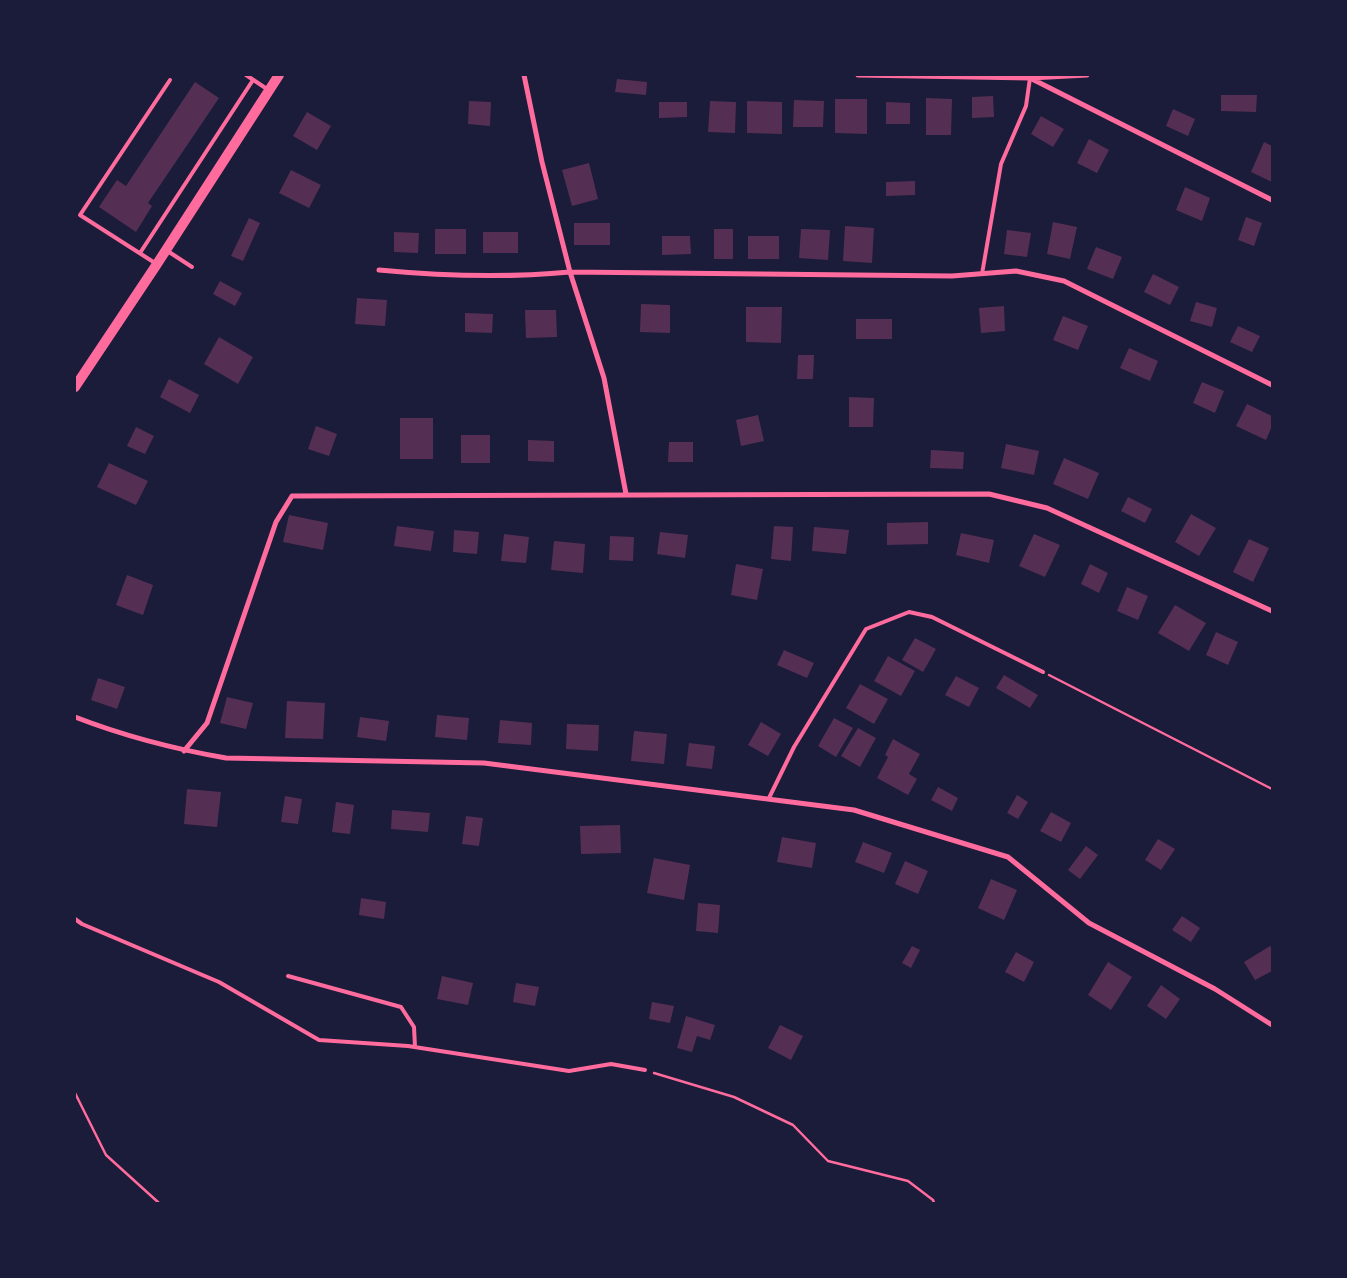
<!DOCTYPE html>
<html>
<head>
<meta charset="utf-8">
<style>
	body { margin:0 }
	#map { position:relative; width:1347px; height:1278px; overflow:hidden; background:#1b1b3a; font-family:Bitter,serif }
	canvas { display:block }
	.frame { position:absolute; inset:0; border:76px solid #1b1b3a; pointer-events:none }
</style>
</head>
<body>
<div id="map">
<canvas width="1347" height="1278"></canvas>
<div class="frame"></div>
</div>
<script>
const ctx = document.querySelector('canvas').getContext('2d');
ctx.lineJoin = 'round';
function fillPath(path, color) { ctx.fillStyle = color; ctx.fill(path, 'evenodd'); }
function stroke(path, color, width, dash) { ctx.strokeStyle = color; ctx.lineWidth = width; ctx.lineCap = dash ? 'butt' : 'round'; ctx.setLineDash(dash || []); ctx.stroke(path); }
fillPath(new Path2D(`
	M617,79L647,82L646,95L615,92Z
	M195,82L219,98L148,203L152,206L136,232L99,207L117,180L126,186Z
	M1221,95H1257L1256,112L1221,111Z
	M993,96L994,117L972,118V97Z
	M926,98L952,99L951,135H926Z
	M835,99H867V134L835,133Z
	M794,100L824,101L823,127H793Z
	M469,101L491,102L490,126L468,124Z
	M710,101L736,102L735,133L708,132Z
	M747,101L782,102V134L747,133Z
	M659,102H687V117L659,118Z
	M886,102L910,103V124H886Z
	M1173,109L1195,119L1188,136L1166,126Z
	M307,112L331,126L317,150L293,136Z
	M1041,116L1064,129L1053,147L1031,134Z
	M1089,139L1109,150L1097,173L1077,163Z
	M1264,142L1272,146V182L1251,172Z
	M589,163L598,199L572,206L562,170Z
	M291,170L321,185L309,208L279,193Z
	M915,181V195L886,196V182Z
	M1185,187L1210,198L1202,221L1176,210Z
	M1246,217L1262,223L1254,246L1238,240Z
	M249,218L260,223L243,261L231,256Z
	M1053,222L1077,227L1070,259L1047,254Z
	M574,223H610V245H574Z
	M845,226L874,228L872,263L843,261Z
	M435,229H466V254H435Z
	M714,229H733V259H714Z
	M801,229L830,230L828,260L799,258Z
	M1007,230L1031,233L1027,257L1004,254Z
	M394,232L419,233L418,253L394,252Z
	M483,232H518V253H483Z
	M662,236H690L691,254L662,255Z
	M748,236H779V259H748Z
	M1096,247L1122,257L1113,279L1087,269Z
	M1153,274L1179,287L1170,305L1144,292Z
	M220,281L242,293L235,306L213,294Z
	M357,298L387,300L385,326L355,324Z
	M1196,302L1217,308L1212,327L1190,321Z
	M641,304L670,305V333L640,332Z
	M1004,306L1005,331L981,333L979,308Z
	M746,307H782L781,343L746,342Z
	M525,310H556L557,337L526,338Z
	M465,313L493,314L492,333L465,332Z
	M1063,316L1088,326L1078,350L1053,340Z
	M856,319H892V339H856Z
	M1238,326L1260,336L1252,352L1230,342Z
	M219,337L253,357L238,384L204,364Z
	M1129,348L1158,361L1150,381L1120,368Z
	M798,355H814L813,379H797Z
	M169,379L199,395L190,413L160,397Z
	M1202,382L1224,391L1215,413L1193,403Z
	M849,397L874,398L873,427H849Z
	M1247,404L1272,416V426L1266,440L1236,426Z
	M758,415L764,441L741,446L736,420Z
	M400,418H433V459H400Z
	M316,426L337,434L329,456L308,449Z
	M136,427L154,436L145,454L127,446Z
	M461,435H490V463H461Z
	M528,440L554,441V462L528,461Z
	M669,442H693V462H668Z
	M1006,444L1039,451L1034,475L1001,468Z
	M931,450L964,452L963,469L930,468Z
	M1064,458L1099,473L1088,499L1053,484Z
	M109,463L148,481L136,505L97,487Z
	M1128,497L1152,509L1145,523L1121,511Z
	M1191,514L1216,528L1199,556L1175,542Z
	M289,515L328,523L323,550L283,542Z
	M928,522V544L887,545V523Z
	M397,526L434,531L431,551L394,546Z
	M774,526L793,527L791,561L771,559Z
	M814,527L849,530L846,554L812,551Z
	M454,530L479,532L477,554L453,552Z
	M660,532L688,535L685,558L657,554Z
	M961,533L994,540L989,563L956,555Z
	M504,534L529,537L526,563L501,561Z
	M1034,534L1060,545L1045,577L1019,566Z
	M610,536L634,537L633,561L609,560Z
	M1249,539L1269,548L1253,582L1233,572Z
	M554,541L585,544L583,573L551,570Z
	M736,564L763,569L757,600L731,595Z
	M1090,564L1108,573L1099,593L1081,584Z
	M127,575L153,585L143,615L116,605Z
	M1127,587L1148,596L1138,620L1117,611Z
	M1175,605L1206,623L1189,651L1158,633Z
	M1216,632L1238,642L1228,665L1206,655Z
	M915,638L936,649L923,672L902,660Z
	M784,650L814,663L807,678L777,665Z
	M888,656L915,671L901,696L874,681Z
	M1004,675L1038,695L1030,708L996,688Z
	M956,676L979,688L969,707L945,695Z
	M98,678L125,687L117,709L91,700Z
	M860,684L888,699L874,724L846,708Z
	M227,697L253,703L246,729L220,723Z
	M287,701L325,703L323,739L285,738Z
	M437,715L469,718L467,740L435,737Z
	M360,717L389,721L386,741L357,737Z
	M834,718L853,728L836,757L818,746Z
	M500,720L532,723L531,745L498,743Z
	M761,722L781,734L768,756L748,745Z
	M567,724L599,725L598,751L566,749Z
	M858,728L876,738L860,767L841,756Z
	M634,731L667,734L664,764L631,761Z
	M893,739L920,754L909,774L917,779L908,795L877,778L888,757L885,755Z
	M689,743L715,746L712,769L686,766Z
	M938,787L958,798L952,811L931,800Z
	M187,789L221,792L217,827L184,824Z
	M1017,795L1028,802L1018,819L1007,813Z
	M285,796L302,799L298,824L281,822Z
	M336,802L354,805L350,834L332,832Z
	M392,810L430,813L428,832L391,829Z
	M1051,812L1071,823L1061,842L1040,831Z
	M466,816L483,818L479,846L462,844Z
	M620,825L621,853L581,854L580,826Z
	M782,837L816,843L812,868L777,862Z
	M1158,839L1175,849L1161,870L1145,860Z
	M863,842L892,853L884,873L855,862Z
	M1086,846L1098,855L1080,879L1068,870Z
	M654,858L690,865L684,900L647,893Z
	M905,861L928,871L918,894L895,884Z
	M991,879L1017,890L1004,920L978,908Z
	M361,898L386,902L384,919L359,915Z
	M698,903L720,905L718,933L696,931Z
	M1182,916L1200,928L1191,942L1172,930Z
	M912,946L920,950L911,968L902,963Z
	M1270,946L1272,949V971L1255,980L1244,962Z
	M1016,952L1034,962L1024,982L1005,972Z
	M1108,962L1132,977L1111,1010L1088,995Z
	M442,976L473,983L468,1005L437,999Z
	M516,983L539,987L535,1006L513,1002Z
	M1161,985L1180,999L1166,1019L1147,1006Z
	M652,1002L674,1006L670,1023L649,1019Z
	M686,1016L715,1025L710,1040L697,1036L692,1052L677,1048Z
	M780,1025L803,1036L791,1060L768,1048Z`), '#542f53');
stroke(new Path2D(`
	M1049,675L1272,789
	M654,1073L734,1097L793,1125L828,1161L908,1181L933,1200L934,1203
	M75,1093L106,1155L159,1203`), '#ff6b9d', 2.5);
stroke(new Path2D(`
	M246,75L267,89
	M166,250L192,267
	M140,253L253,80
	M155,263L80,215L170,80
	M982,274L1001,164L1026,106L1030,78
	M769,798L794,747L866,629L909,612L932,617L1043,672
	M75,919L82,924L219,982L319,1040L408,1046L569,1071L611,1064L645,1070
	M288,976L401,1007L414,1027L415,1047`), '#ff6b9d', 4);
stroke(new Path2D(`
	M524,75L542,162L570,272L604,378L626,494
	M858,75L1030,78L1087,75
	M1030,78L1272,200
	M379,270C442,276 507,278 570,272L952,276L1016,271L1064,281L1272,385
	M75,717C124,736 174,749 226,758L484,763L854,810L1008,857L1089,923L1215,989L1272,1025
	M184,751L207,723L276,522L292,496L989,494L1047,508L1272,611`), '#ff6b9d', 5);
stroke(new Path2D(`
	M75,387L157,264L279,75`), '#ff6b9d', 10);
</script>
</body>
</html>
